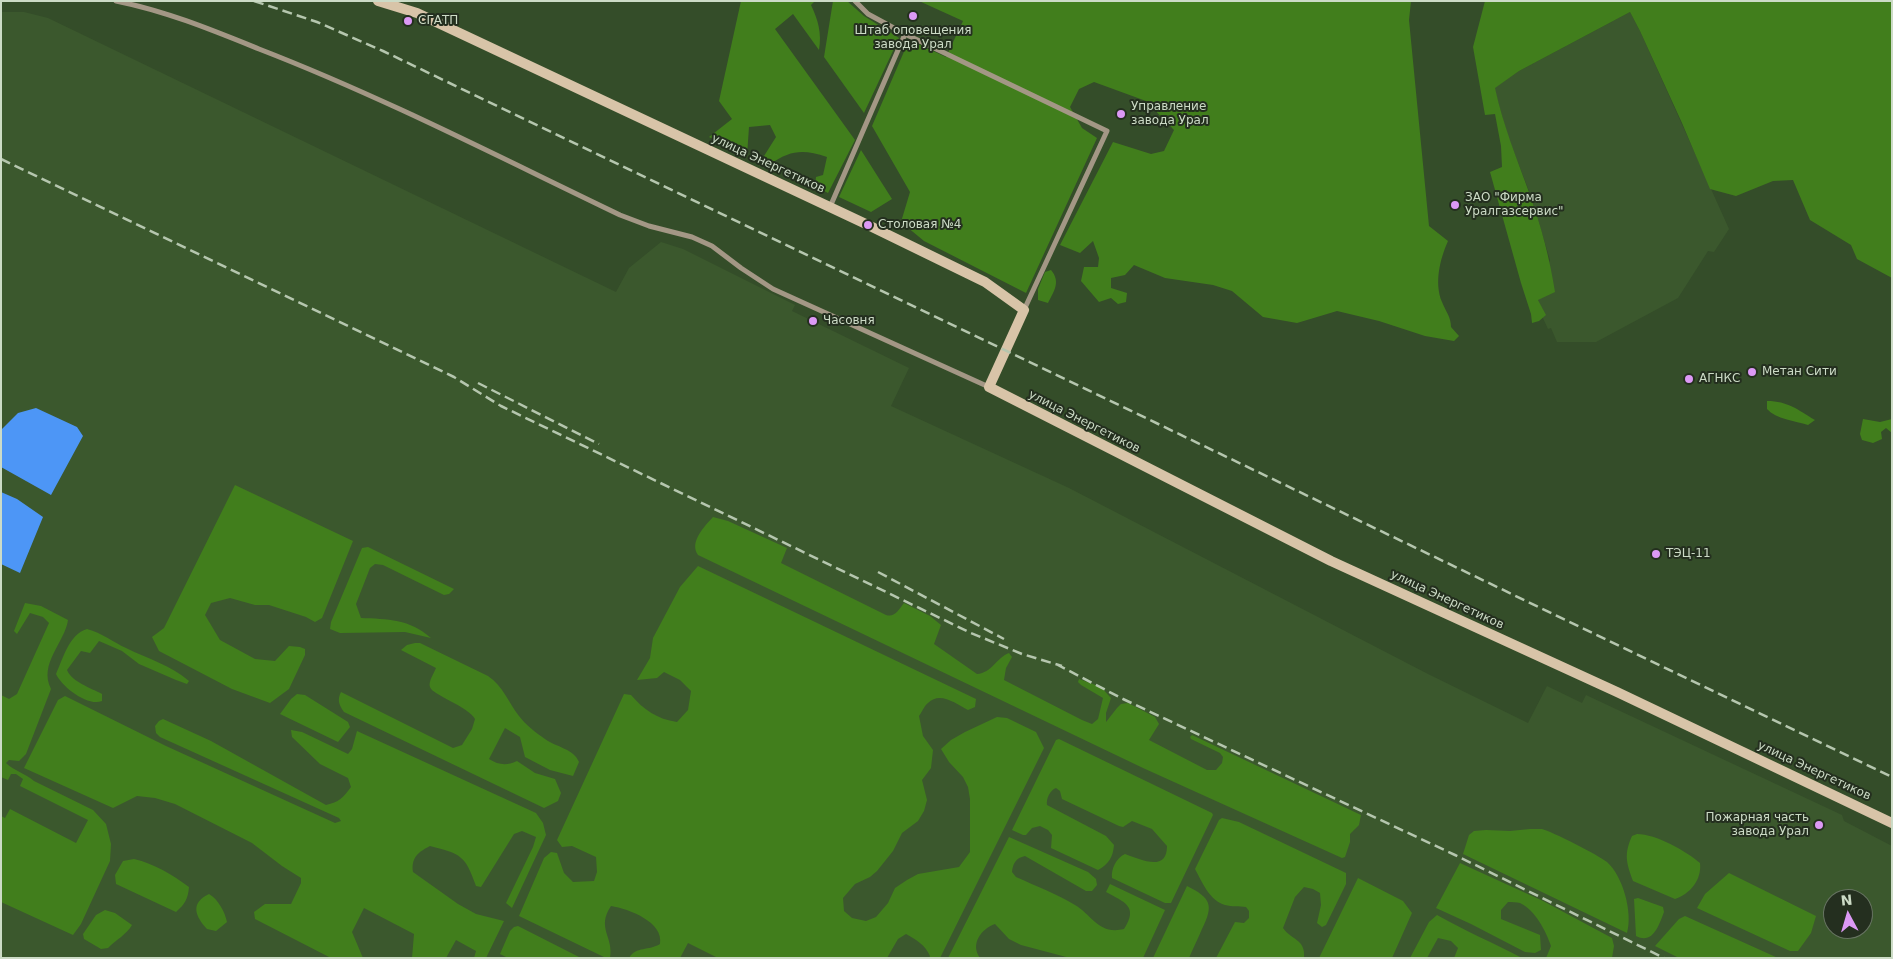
<!DOCTYPE html>
<html>
<head>
<meta charset="utf-8">
<style>
	body { margin:0 }
	#map { position:relative; width:1893px; height:959px; overflow:hidden; background:#344d29; font-family:"DejaVu Sans",sans-serif }
	canvas { display:block }
	.frame { position:absolute; inset:0; border:2px solid #ccdbc6; pointer-events:none }
	.north { position:absolute; left:1823px; top:889px; width:50px; height:50px; box-sizing:border-box; background:#242f1f; border:1px solid #677462; border-radius:50%; rotate:354deg; font-size:14px; font-weight:700; line-height:20px; text-align:center; color:#ccdbc6 }
	.north::after { content:''; display:block; margin:auto; width:18px; height:22px; background:#dc99f5; clip-path:polygon(50% 0,100% 100%,50% 72%,0 100%) }
</style>
</head>
<body>
<div id="map">
<canvas width="1893" height="959"></canvas>
<div class="frame"></div>
<div class="north">N</div>
</div>
<script>
const ctx = document.querySelector('canvas').getContext('2d');
ctx.lineJoin = 'round';
function fillPath(path, color) { ctx.fillStyle = color; ctx.fill(path, 'evenodd'); }
function stroke(path, color, width, dash) { ctx.strokeStyle = color; ctx.lineWidth = width; ctx.lineCap = dash ? 'butt' : 'round'; ctx.setLineDash(dash || []); ctx.stroke(path); }
function drawText(font, color, halo, rows, align = 'center') {
  ctx.font = font + ' "DejaVu Sans",sans-serif'; ctx.lineWidth = 4; ctx.setLineDash([]); ctx.textBaseline = 'middle'; ctx.strokeStyle = halo; ctx.fillStyle = color; for (const [text, x, y, turn = 0] of rows) {
    ctx.save(); ctx.translate(x, y); ctx.rotate((+turn || 0) * Math.PI / 180); ctx.textAlign = isNaN(turn) ? turn : align; if (halo) ctx.strokeText(text, 0, 0); ctx.fillText(text, 0, 0); ctx.restore();
  }
}
fillPath(new Path2D(`
	M1,12H24L48,18L616,292L629,268L661,242L683,249L795,305L792,311L909,368L891,406L1069,488L1428,674L1528,723L1547,686L1582,703L1586,695L1842,815L1844,821L1892,846V958H1ZM1833,899H1863V929H1833Z
	M1630,12L1640,31L1729,229L1714,252L1708,251L1678,298L1596,342H1557L1551,328L1548,329L1542,316L1545,315L1538,300L1550,260L1531,196L1508,137L1494,88L1519,71Z`), '#3b582d');
fillPath(new Path2D(`
	M741,1H815L811,5C818,20 822,33 819,50L793,14L775,29L855,140L828,193L815,186L816,177L823,175L827,157C803,149 791,150 770,164L764,156L776,137L770,125L749,127L747,156L709,137L732,119L719,101Z
	M833,1H847L864,16L899,38L864,113L824,57Z
	M919,1H1411L1409,20L1429,226L1448,241C1440,259 1434,283 1442,302C1446,312 1451,317 1451,327L1459,336L1454,341L1425,336L1379,321L1337,311L1297,323L1263,317L1232,291L1213,285L1165,278L1134,265L1125,275L1111,278V288L1127,293L1126,302L1118,304L1111,298L1099,302L1081,281L1084,267H1098L1099,258L1093,241L1080,253L1060,245L1113,142L1151,154L1164,151L1174,130L1146,101L1094,82L1079,89L1070,107L1082,128L1097,138L1026,293L924,241L901,222L910,192L872,126L909,40L946,57L963,21Z
	M1485,1H1892V278L1857,259L1851,245L1810,220L1793,180L1773,181L1736,196L1710,189L1682,123L1640,31L1630,12L1519,71L1495,88C1503,125 1517,159 1530,195C1541,226 1550,259 1555,292L1538,300L1546,315L1539,321L1532,323L1531,314L1521,283L1490,172L1502,167L1501,146L1495,114L1485,115L1473,47Z
	M861,150L892,199L871,212L839,197Z
	M1051,270C1061,282 1054,291 1048,303L1038,300V289L1045,272Z
	M1767,401C1788,401 1798,410 1815,420L1808,425C1795,421 1776,419 1767,409Z
	M1863,419L1880,422L1892,419V433L1886,428L1881,432L1882,439L1873,443L1862,440L1860,434Z
	M235,485L353,541L322,618L315,622L306,617L269,605H255L230,598L211,603L205,615L220,640L255,659L275,661L289,646L300,647L305,649V655L289,689L270,703L232,689L159,651L152,637L164,628Z
	M713,517L728,521L787,548L781,563L886,615C895,618 899,609 904,603L930,616L941,625L934,644L977,674C992,673 996,658 1009,653L1012,657L1006,668L1004,680L1082,720L1092,724L1098,719L1103,698L1081,685L1078,682L1079,679L1101,687L1111,698L1106,713V722L1117,708L1121,704L1128,703L1155,717L1159,724L1149,740L1207,770H1216L1222,763L1223,757L1220,753L1191,739L1190,737L1192,735L1361,815L1359,825L1350,834V842L1345,857L1342,858L1143,768L698,555C689,542 704,527 713,517Z
	M368,547L454,589L449,594L444,595L383,565L375,564L370,568L356,604L361,618C387,619 410,619 431,638L405,632L340,633L330,629L331,622L362,548Z
	M698,566L976,699L975,707L968,710C956,704 940,691 928,703C924,706 922,712 919,716L923,736L933,750L931,768L922,780L927,800L924,811L918,821L902,833L893,851L877,871L870,877L855,884L843,898L844,911L852,918L866,921L876,917L888,903L895,888L907,880L918,874L959,867L970,852V799L968,787L963,777L949,762L941,749L951,740L965,732L997,717L1007,718L1036,732L1044,748L940,958H929L930,956C925,945 917,940 906,934L898,939L887,958H718L688,943L680,958H629C636,946 649,951 660,944C664,922 629,909 611,906C596,928 614,937 610,958H606L519,916L544,858L551,852L557,853L564,873L573,882L594,881L597,872L596,857L572,846L562,847L557,840L624,694L631,695C644,710 657,719 677,722L688,710L691,691L680,680L664,672L657,678L637,680L650,658L653,638L680,587Z
	M25,603L41,606L68,620C65,642 38,664 51,689L26,754L19,761L9,760L6,763C14,771 25,773 34,781L93,810L106,824L111,844L110,861L81,924L73,935L1,902V816L5,818L10,809L76,843L88,820L20,786L23,779L16,774H11L8,780L1,777V695L9,699L17,694L49,623L43,617L30,613L17,634L14,631Z
	M87,629C102,633 113,642 126,648C148,659 171,665 189,681L187,684L176,680L139,664L122,651L99,641L90,653L81,651L67,670C72,682 91,688 102,694V701C88,707 62,687 56,674C63,659 69,634 87,629Z
	M415,643H420L488,676C503,686 508,702 519,716C525,724 536,733 545,739C556,747 574,749 579,762L573,776L550,770L525,757L520,737L505,728L489,759C499,765 506,766 517,761L535,773L555,779L561,793L558,801L544,808L344,712C339,705 337,700 341,692L453,748L462,745L472,729L475,719C468,706 432,695 430,687C428,682 434,673 436,668L401,650L407,645Z
	M297,694L305,695L348,722L350,727L338,742L280,714L291,699Z
	M65,696L166,746L335,823L341,821L339,818L160,737L156,733L155,726L159,721L163,719L211,741L326,805C339,802 343,798 351,787L348,778L320,764L292,737L291,730L302,732L348,754L352,749L357,731L536,813L543,823L546,835L512,908L506,903L533,847L536,837L522,831L514,834L481,887L476,886C465,855 461,854 430,846C418,852 411,858 413,872L458,904L476,914L504,921L486,958H474L476,951L456,940L446,958H412L414,934L364,908L352,932L363,958H331L255,919L254,912L265,904H291L301,883V878L282,866L252,843L175,804L155,798L137,796L113,808L24,768L58,700Z
	M1059,739L1212,813L1213,815L1171,903H1165L1112,878C1111,869 1116,858 1125,854C1140,859 1167,873 1167,846L1152,829L1132,821L1123,827L1119,826L1062,799L1060,791L1056,788C1050,790 1046,799 1047,805L1106,836L1114,845C1113,857 1109,864 1098,870L1051,848L1052,835L1048,830L1040,826L1032,828L1026,835H1023L1012,830L1056,740Z
	M1222,818L1239,822L1346,873V884L1326,925L1322,927L1317,923L1321,905L1320,893L1313,889L1304,887L1295,897L1283,928C1291,940 1306,939 1304,958H1216L1235,922L1244,923L1249,918V911L1246,907C1239,906 1232,907 1225,905C1210,901 1202,882 1195,869L1219,820Z
	M1530,829C1534,829 1538,829 1542,829C1551,831 1600,856 1607,862C1623,876 1633,913 1627,933L1463,854L1469,835L1474,831L1486,830L1510,831Z
	M1637,834C1656,834 1686,851 1700,863C1702,880 1690,894 1675,899L1633,881C1626,862 1624,854 1632,836Z
	M1009,837L1088,872L1096,879L1097,885L1092,891H1086L1025,856C1016,858 1013,863 1012,872L1016,877C1036,886 1057,894 1075,905C1093,916 1099,935 1124,929C1139,906 1124,902 1106,892L1110,884L1165,910L1143,958H1070L1021,945L1009,939L995,924C981,929 970,944 980,958H948Z
	M134,859C155,864 171,874 189,887C188,899 185,904 176,912L116,884L115,875L123,861Z
	M1460,863L1543,901L1612,938L1614,946L1612,958H1546L1551,946C1546,931 1535,910 1520,903C1517,902 1511,902 1508,902L1501,910V919L1540,935L1541,950L1535,953L1525,952L1471,924L1436,908Z
	M1729,873L1816,916L1811,933L1798,951H1790L1697,908L1705,894Z
	M1358,878L1403,901L1412,913L1392,958H1319Z
	M1187,886C1211,898 1214,905 1202,929C1198,939 1193,948 1189,958H1153Z
	M209,894C218,899 225,912 227,922L216,931L207,929C195,916 190,903 209,894Z
	M1638,898L1663,907L1664,912C1659,925 1653,945 1636,936L1634,899Z
	M105,910L115,913L132,925C127,934 116,940 108,948L101,949L84,939L83,934L96,915Z
	M1437,915C1465,931 1494,943 1522,958H1454L1458,948L1451,941L1438,938L1427,958H1410L1429,922Z
	M1685,916L1778,958H1679L1655,946L1679,919Z
	M518,926L581,958H508L500,954L510,931L514,927Z`), '#417e1c');
fillPath(new Path2D(`
	M36,408L77,427L83,436L51,495L1,467V430L18,413Z
	M1,492L17,499L43,517L20,573L1,564Z`), '#4d96f6');
stroke(new Path2D(`
	M116,1C166,11 212,30 259,49C383,97 501,158 620,215L649,226L692,237L712,246L741,268L773,289L989,387
	M855,1L868,14L905,34L1107,131L1024,310
	M830,207L905,34`), '#a39785', 5);
stroke(new Path2D(`
	M378,1L417,13L868,225L985,282L1024,310L989,387L1331,561L1617,692L1892,823`), '#d8c4a8', 10);
stroke(new Path2D(`
	M254,1L317,22L383,51L1892,777
	M1,159L454,377L501,406L971,633L1022,654L1062,666
	M478,383L599,444
	M878,572L1004,639
	M1056,664L1123,699L1455,855L1664,958`), '#b5c6ae', 2.5, [10, 5]);
for (const [x, y, r, color] of [
	[913,16,5,"#dc99f5"],
	[408,21,5,"#dc99f5"],
	[1121,114,5,"#dc99f5"],
	[1455,205,5,"#dc99f5"],
	[868,225,5,"#dc99f5"],
	[813,321,5,"#dc99f5"],
	[1752,372,5,"#dc99f5"],
	[1689,379,5,"#dc99f5"],
	[1656,554,5,"#dc99f5"],
	[1819,825,5,"#dc99f5"]
]) { const dot = new Path2D(); dot.arc(x, y, r, 0, 2 * Math.PI); ctx.fillStyle = color; ctx.fill(dot); stroke(dot, '#242f1f', 2); }
drawText('12px', '#ccdbc6', '#242f1f', [
	["СГАТП",418,21],
	["Штаб оповещения",913,31,"center"],
	["завода Урал",913,45,"center"],
	["Управление",1131,107],
	["завода Урал",1131,121],
	["ЗАО \"Фирма",1465,198],
	["Уралгазсервис\"",1465,212],
	["Столовая №4",878,225],
	["Часовня",823,321],
	["Метан Сити",1762,372],
	["АГНКС",1699,379],
	["ТЭЦ-11",1666,554],
	["Пожарная часть",1809,818,"right"],
	["завода Урал",1809,832,"right"]
], 'left');
drawText('12px', '#ccdbc6', '#242f1f', [
	["улица Энергетиков",768,164,25],
	["улица Энергетиков",1084,422,27],
	["улица Энергетиков",1447,600,25],
	["улица Энергетиков",1814,771,25]
]);
</script>
</body>
</html>
